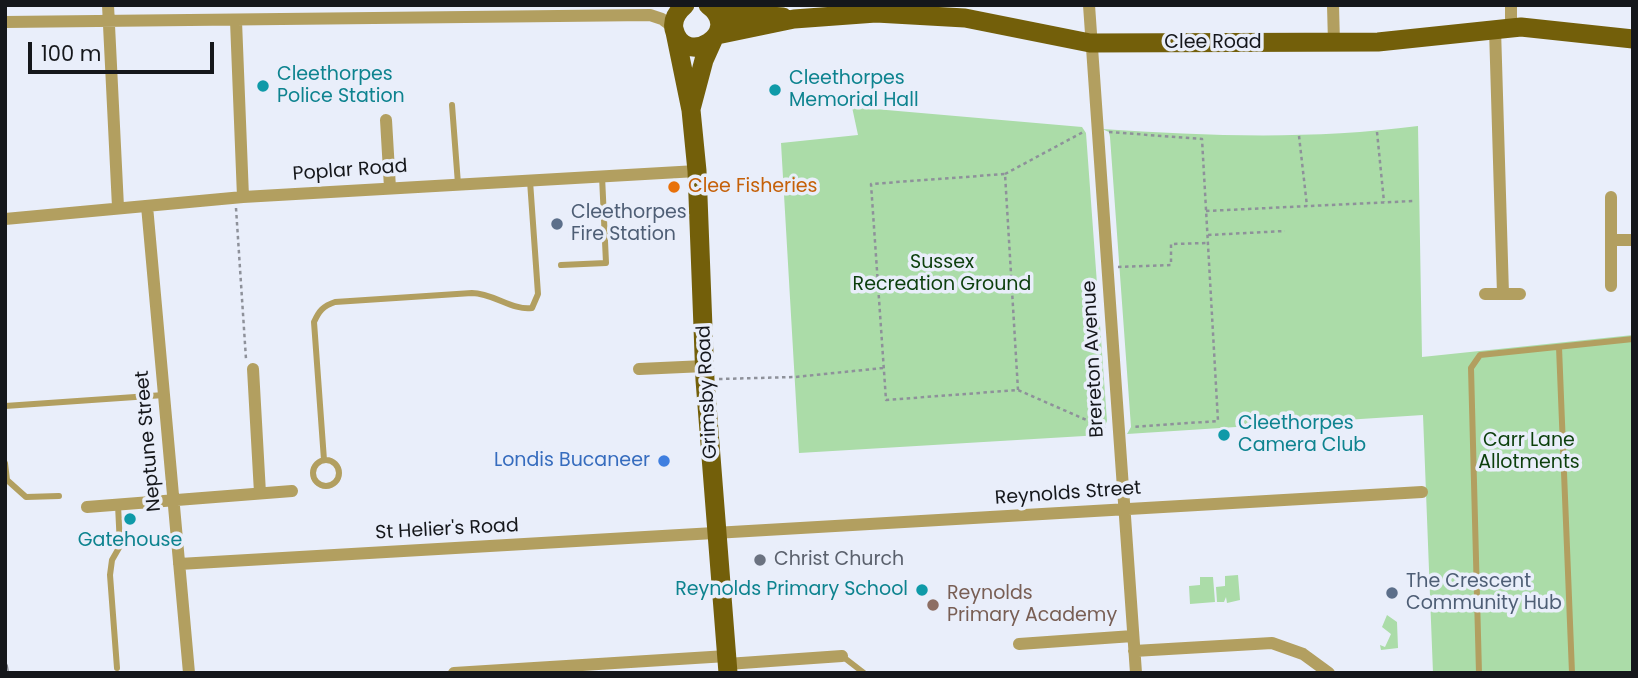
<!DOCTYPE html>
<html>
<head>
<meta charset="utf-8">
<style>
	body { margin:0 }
	#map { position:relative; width:1638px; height:678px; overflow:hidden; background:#e9eefa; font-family:Poppins,sans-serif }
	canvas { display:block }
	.frame { position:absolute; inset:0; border:7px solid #15171b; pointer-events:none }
	.scale { position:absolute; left:28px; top:42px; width:186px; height:32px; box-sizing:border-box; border:4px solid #15171b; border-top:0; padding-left:9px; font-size:21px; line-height:24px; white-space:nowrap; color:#15171b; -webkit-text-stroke:5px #e9eefa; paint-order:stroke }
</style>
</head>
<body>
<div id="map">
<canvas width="1638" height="678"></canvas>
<div class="frame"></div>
<div class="scale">100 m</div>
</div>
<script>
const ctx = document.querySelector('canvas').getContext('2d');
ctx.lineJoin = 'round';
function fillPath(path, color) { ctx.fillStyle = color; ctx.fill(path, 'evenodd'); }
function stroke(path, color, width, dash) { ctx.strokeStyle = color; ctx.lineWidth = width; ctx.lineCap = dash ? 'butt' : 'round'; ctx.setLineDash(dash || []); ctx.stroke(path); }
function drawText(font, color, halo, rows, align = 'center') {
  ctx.font = font + ' Poppins,sans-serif'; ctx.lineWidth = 7; ctx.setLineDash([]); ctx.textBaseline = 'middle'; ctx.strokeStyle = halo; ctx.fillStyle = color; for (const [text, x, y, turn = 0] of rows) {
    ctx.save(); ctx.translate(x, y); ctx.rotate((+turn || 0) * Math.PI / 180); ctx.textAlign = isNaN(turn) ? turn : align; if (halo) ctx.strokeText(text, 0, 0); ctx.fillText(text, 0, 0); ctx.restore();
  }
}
fillPath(new Path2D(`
	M852,107L1082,127L1086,133L1107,421L1101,435L799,453L781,143L858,135Z
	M1418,126L1422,357L1633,335V673H1433L1423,415L1127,434L1131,427L1110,137L1109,132L1102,129C1207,136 1312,140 1418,126Z
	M1238,575L1240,600L1227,603L1226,597L1224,602H1217L1216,587L1225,586V576Z
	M1200,577H1213L1215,602L1190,604L1189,586L1200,585Z
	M1387,615L1397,622L1398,648L1381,650L1380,645L1385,647L1391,634L1382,627Z`), '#abdca8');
stroke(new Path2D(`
	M1109,132L1202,139L1218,421L1132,427
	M1377,132L1384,202
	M1299,136L1307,206
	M1005,174L1085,131
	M236,208L246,359
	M1206,211L1413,201
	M1208,235L1285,231
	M1118,267L1171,265V244L1208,243
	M719,379L795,377L883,368
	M1018,390L1005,174L871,184L886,400L1018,390L1107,429`), '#8e919a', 2.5, [3.5, 3.5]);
stroke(new Path2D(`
	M452,105L458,184
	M561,265L606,263L602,176
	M1559,347L1572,673
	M5,406L164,395
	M324,460L314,322C319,311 323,306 335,302L472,293C493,293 513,311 532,308L538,294L530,181
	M313 473a13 13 0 1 1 26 0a13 13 0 1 1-26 0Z
	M5,463L7,480L26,497L59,496
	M842,656L864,673
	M117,668L110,575L112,560L120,546L118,505
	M1479,673L1471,368L1480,355L1633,339`), '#b29f60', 6);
stroke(new Path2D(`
	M108,5L118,207
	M1089,5L1136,673
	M1333,5L1334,43
	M236,21L243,197
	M5,22L650,15L662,19L674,28
	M1511,28V5
	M1495,29L1503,294
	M386,120L390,188
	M1611,197V286
	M147,206L189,673
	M5,219L243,197L697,171
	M1611,240H1633
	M1485,294H1520
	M253,369L260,493
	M639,369L705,366
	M87,507L292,491
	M179,564L1422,492
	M1019,644L1133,636
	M1134,651L1272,643L1303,654L1329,673
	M727,664L842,656
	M454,673L727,656`), '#b29f60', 12);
stroke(new Path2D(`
	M685,5C678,11 672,19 674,29C684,70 745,32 708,5
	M716,12L783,17
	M675,32L691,110L697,171L705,380L728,673
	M717,35L794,19L876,13L965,18L1090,43L1378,42L1521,27L1633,39
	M691,109L704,60L713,40`), '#735f0a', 19);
const rail = new Path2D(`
	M5,666L6,673`);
stroke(rail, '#7a7d85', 6);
stroke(rail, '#e9eefa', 3.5, [10]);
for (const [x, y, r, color] of [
	[263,86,7,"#0f9aa8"],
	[775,90,7,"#0f9aa8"],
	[674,187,7,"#e8710a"],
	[557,224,7,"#5c6f8a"],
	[1224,435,7,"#0f9aa8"],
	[664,461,7,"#3f7fe0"],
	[130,519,7,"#0f9aa8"],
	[760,560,7,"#6b7280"],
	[922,590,7,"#0f9aa8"],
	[1392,593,7,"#5c6f8a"],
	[933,605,7,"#8d6e63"]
]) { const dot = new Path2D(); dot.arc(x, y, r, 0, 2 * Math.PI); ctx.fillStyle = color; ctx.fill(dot); stroke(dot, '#e9eefa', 2.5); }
drawText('19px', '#15171b', '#e9eefa', [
	["Clee Road",1213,43],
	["Poplar Road",350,171,-4],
	["Brereton Avenue",1094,359,-93],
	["Grimsby Road",708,392,-93],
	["Neptune Street",149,441,-95],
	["Reynolds Street",1068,494,-4],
	["St Helier's Road",447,530,-3]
]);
drawText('19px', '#0d838f', '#e9eefa', [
	["Cleethorpes",277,75],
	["Police Station",277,97],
	["Cleethorpes",789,79],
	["Memorial Hall",789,101],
	["Cleethorpes",1238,424],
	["Camera Club",1238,446],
	["Gatehouse",130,541,"center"],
	["Reynolds Primary School",908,590,"right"]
], 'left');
drawText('19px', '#c56008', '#e9eefa', [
	["Clee Fisheries",688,187]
], 'left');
drawText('19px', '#4e5e75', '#e9eefa', [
	["Cleethorpes",571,213],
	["Fire Station",571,235],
	["The Crescent",1406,582],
	["Community Hub",1406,604]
], 'left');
drawText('19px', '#0c3f0c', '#e9eefa', [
	["Sussex",942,263],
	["Recreation Ground",942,285],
	["Carr Lane",1529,441],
	["Allotments",1529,463]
]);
drawText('19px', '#366cbe', '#e9eefa', [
	["Londis Bucaneer",650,461]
], 'right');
drawText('19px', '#5b616d', '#e9eefa', [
	["Christ Church",774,560]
], 'left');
drawText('19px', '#785e54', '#e9eefa', [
	["Reynolds",947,594],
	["Primary Academy",947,616]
], 'left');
</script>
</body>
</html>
